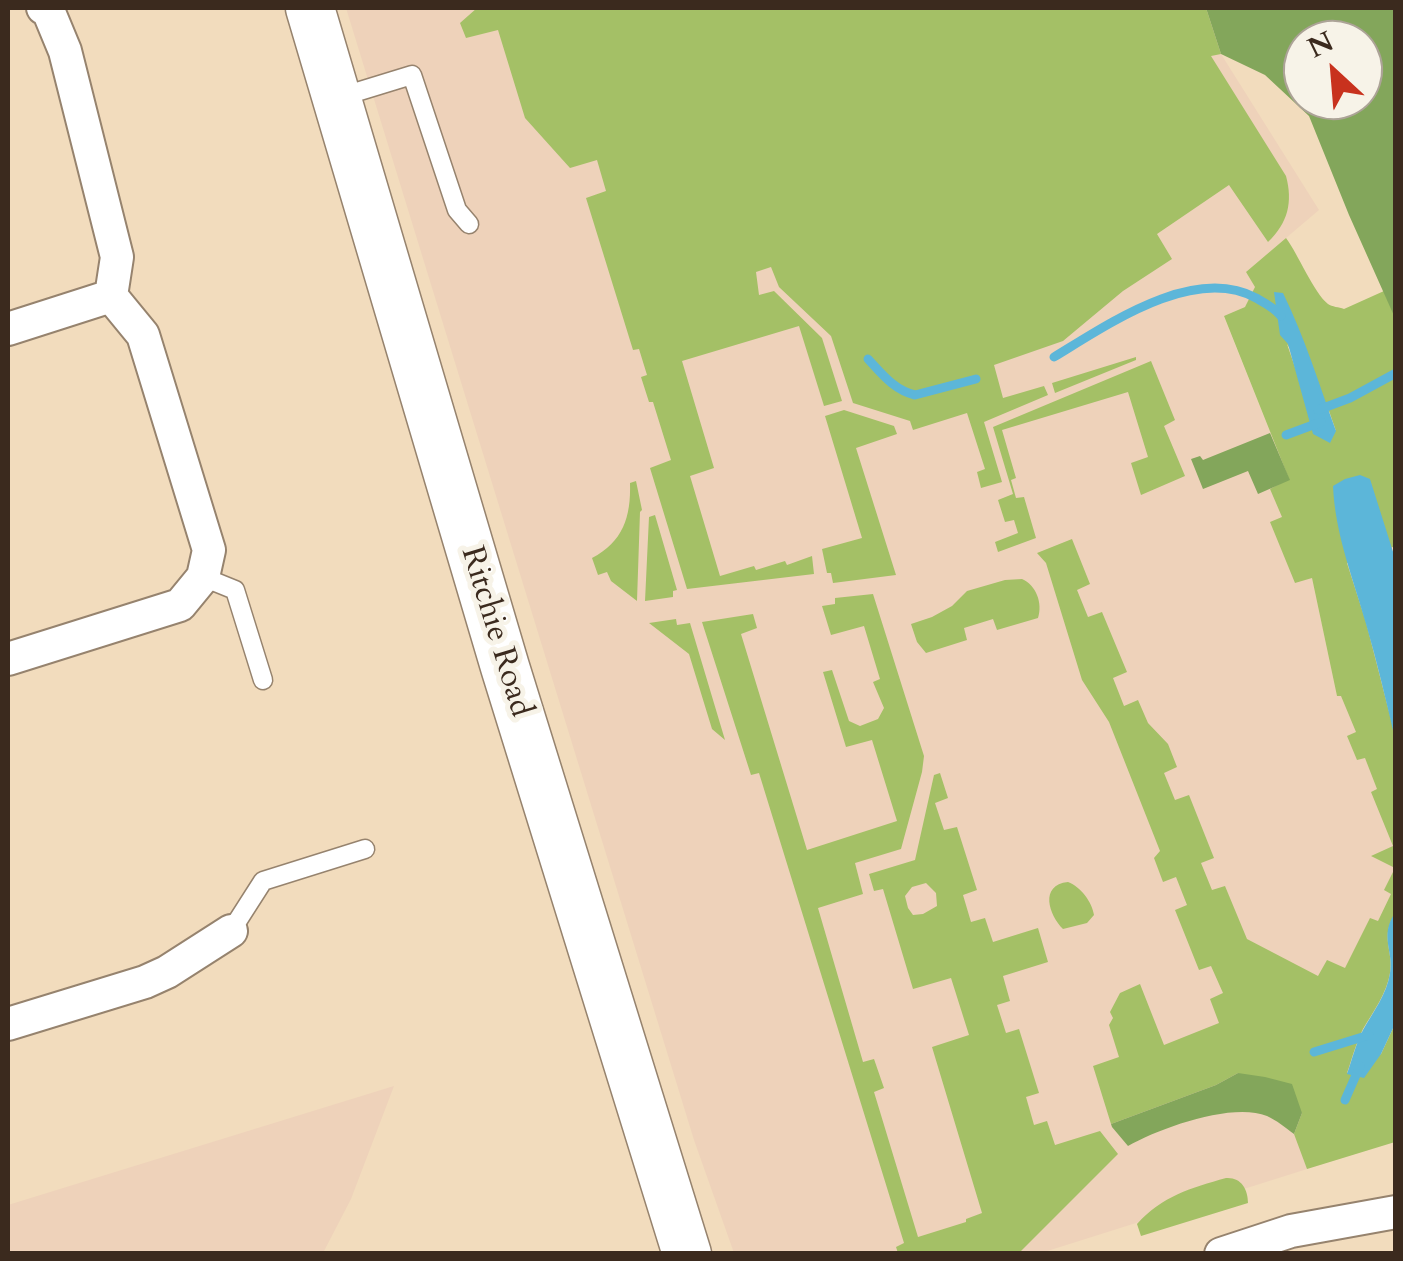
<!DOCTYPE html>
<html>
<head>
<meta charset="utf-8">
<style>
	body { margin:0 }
	#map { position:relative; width:1403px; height:1261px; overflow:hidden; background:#f2dcbd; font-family:Cardo,serif }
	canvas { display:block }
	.frame { position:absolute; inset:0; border:10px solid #3b2a1e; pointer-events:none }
	.north { position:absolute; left:1283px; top:20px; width:100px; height:100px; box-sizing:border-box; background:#f7f3e8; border:2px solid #aca397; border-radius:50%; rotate:334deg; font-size:28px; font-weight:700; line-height:40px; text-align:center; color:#3b2a1e }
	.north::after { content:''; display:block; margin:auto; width:35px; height:45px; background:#c8321e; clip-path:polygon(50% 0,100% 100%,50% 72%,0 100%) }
</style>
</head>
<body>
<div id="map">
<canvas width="1403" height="1261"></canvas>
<div class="frame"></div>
<div class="north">N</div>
</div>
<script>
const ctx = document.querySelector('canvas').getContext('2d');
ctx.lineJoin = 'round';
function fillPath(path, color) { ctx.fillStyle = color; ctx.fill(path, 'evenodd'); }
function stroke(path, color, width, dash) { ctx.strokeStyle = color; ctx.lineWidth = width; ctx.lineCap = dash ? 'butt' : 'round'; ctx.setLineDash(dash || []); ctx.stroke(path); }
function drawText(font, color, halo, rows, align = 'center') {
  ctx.font = font + ' Cardo,serif'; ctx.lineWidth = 10; ctx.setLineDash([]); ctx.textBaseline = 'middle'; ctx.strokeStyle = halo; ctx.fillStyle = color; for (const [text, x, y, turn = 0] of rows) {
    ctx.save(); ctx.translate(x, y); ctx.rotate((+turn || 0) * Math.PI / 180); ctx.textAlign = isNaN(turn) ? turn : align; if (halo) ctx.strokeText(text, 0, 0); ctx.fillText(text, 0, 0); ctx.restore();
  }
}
fillPath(new Path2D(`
	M346,8H1206L1221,54L1319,210L1246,272L1256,287L1245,307L1224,317L1293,489L1337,696L1356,693L1395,811V907L1347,972L1319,976L1380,1146L1041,1253H734L694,1140Z
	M394,1086L351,1199L323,1253H8V1205Z`), '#eed2ba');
fillPath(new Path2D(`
	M477,8H1206L1221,54L1211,56L1286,176C1293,202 1288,223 1268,242L1229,185L1157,234L1172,259L1123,291L1063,341L994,365L1003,398L1044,386L1048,395L984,422L1002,482L981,488L977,472L985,469L967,413L913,430L910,421L853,403L831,336L779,287L771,267L756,272L759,295L774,291L822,338L842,401L824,406L799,326L682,361L714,468L690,476L720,576L754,566L756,570L785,561L787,565L812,556L814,574L687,589L650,468L671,460L653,402H649L641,377L647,375L639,349L633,350L586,198L606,191L597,160L570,168L525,118L498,30L466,38L460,23Z
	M1286,238C1298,254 1314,293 1328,304C1332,307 1339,307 1344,309L1384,291L1396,318L1395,558L1393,547L1347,563L1366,622L1396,739V913C1379,936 1394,951 1390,973C1387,993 1373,1012 1363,1029C1356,1043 1352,1059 1347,1073L1381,1054L1395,1024V1142L1307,1169L1294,1134L1302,1113L1238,1073L1216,1085L1111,1124L1093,1066L1119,1057L1109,1025L1113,1018L1110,1012L1120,993L1140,984L1164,1045L1219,1023L1210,999L1223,993L1211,966L1199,970L1175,910L1187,905L1176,877L1163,882L1154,858L1160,851L1109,722L1082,680L1046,563L1037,553L1072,539L1090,584L1077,590L1088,617L1102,612L1127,672L1113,678L1124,706L1138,700L1148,723L1168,744L1177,767L1164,773L1175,800L1189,795L1214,858L1201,863L1212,890L1225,886L1247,939L1318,976L1327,960L1345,968L1370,918L1378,921L1391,894L1384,890L1395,868L1371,856L1393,846L1371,792L1377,789L1365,758L1357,760L1347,736L1356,732L1341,696H1337L1312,578L1295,583L1270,522L1282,517L1270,489L1289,479L1224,316L1245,307L1255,287L1246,272ZM1287,344L1329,411L1336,431L1296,370Z
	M1136,357V360L1055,393L1052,383Z
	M1151,361L1175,420L1164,426L1185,476L1141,495L1131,463L1148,457L1128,392L1002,430L1016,478L1011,480L1016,498L1024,497L1036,538L998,552L995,542L1018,533L1014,520L1005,522L998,500L1013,494L993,427Z
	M844,410L894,426L897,434L856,448L896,575L833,583L831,573H827L822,549L862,538L825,416Z
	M636,481L642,510L640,512L637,601L611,581L607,572L598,575L592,558C623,542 631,517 630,483Z
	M655,515L677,590L673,591V597L645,601L649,517Z
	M1022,579C1036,585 1043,603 1038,618L997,630L993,619L964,628L967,640L926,653L917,642L911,624L932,617L952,606L967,591L1005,580Z
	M873,594L924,756L922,772L901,849L855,863L863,894L818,908L863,1062L874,1059L884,1088L874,1092L918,1237L966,1222V1219L982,1213L932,1047L969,1035L951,978L913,989L883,889L874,891L869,874L915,860L934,775L940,773L948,798L935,803L944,830L957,827L977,890L963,895L971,922L985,918L993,942L1038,928L1048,962L1003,976L1010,1001L997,1005L1006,1033L1019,1029L1039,1093L1026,1097L1034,1125L1047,1121L1055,1145L1100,1131L1118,1154L1019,1253H898L896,1247L904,1243L759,773L751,775L702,622L753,614L757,628L741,634L807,850L897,821L872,740L846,747L823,672L832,670L849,721L860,726L878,719L884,708L873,682L880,679L864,626L831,635L822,606L835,604V598ZM926,883L936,893L937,906L923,914L913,915L908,908L905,896L912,887Z
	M676,619L677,625L690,623L725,740L712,729L689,654L649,623Z
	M1068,882C1081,887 1092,902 1094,915L1087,923L1063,929C1049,915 1039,885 1068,882Z
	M1226,1178C1241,1177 1248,1189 1248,1203L1141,1236L1137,1224C1162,1196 1191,1188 1226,1178Z`), '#a4c066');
fillPath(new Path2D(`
	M1206,8H1395V318L1349,215L1309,116L1265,75L1221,54ZM1303,40H1363V100H1303Z
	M1270,433L1290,480L1258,494L1248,471L1203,489L1191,459L1200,456L1203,460Z
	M1238,1073L1265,1077L1292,1084L1302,1113L1294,1134C1286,1128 1276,1120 1267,1116C1232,1102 1160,1128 1128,1146L1112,1127L1111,1124L1216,1085Z`), '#83a65b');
fillPath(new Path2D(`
	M1274,292L1283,293C1305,338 1319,384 1336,431L1330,443L1313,434L1288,344L1280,335Z
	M1360,475L1370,479L1395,558V739C1386,700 1377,662 1366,624C1353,578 1335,534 1333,486L1345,479Z
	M1395,913V1024L1381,1054L1364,1078L1347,1074C1352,1060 1356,1043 1363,1030C1373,1012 1387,994 1390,973C1394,951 1379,936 1395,913Z`), '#5cb6d9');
stroke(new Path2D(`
	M1054,357C1107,325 1194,264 1256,298C1265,303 1275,308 1281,316
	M868,359C882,374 894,390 915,395L976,379
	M1318,410L1350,398L1396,373
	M1286,435L1321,422
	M1314,1052L1369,1035
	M1345,1100L1360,1066`), '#5cb6d9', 9);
const lane = new Path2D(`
	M337,98L412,75L457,210L469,224
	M203,577L235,590L263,680
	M231,931L263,881L365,849`);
const street = new Path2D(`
	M8,329L111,296
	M8,659L180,605L203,577L209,550L143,335L111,296L117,257L65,51L48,10L43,8
	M8,1024L145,982L167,972L231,931
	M1221,1254L1291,1231L1396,1212`);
const secondary = new Path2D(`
	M310,8L505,667L687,1254`);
stroke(lane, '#96836e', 21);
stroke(street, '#96836e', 36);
stroke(secondary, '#96836e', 51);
stroke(lane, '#fff', 18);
stroke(street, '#fff', 32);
stroke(secondary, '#fff', 48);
drawText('32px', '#3b2a1e', '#f7f3e8', [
	["Ritchie Road",495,632,73]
]);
</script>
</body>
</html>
